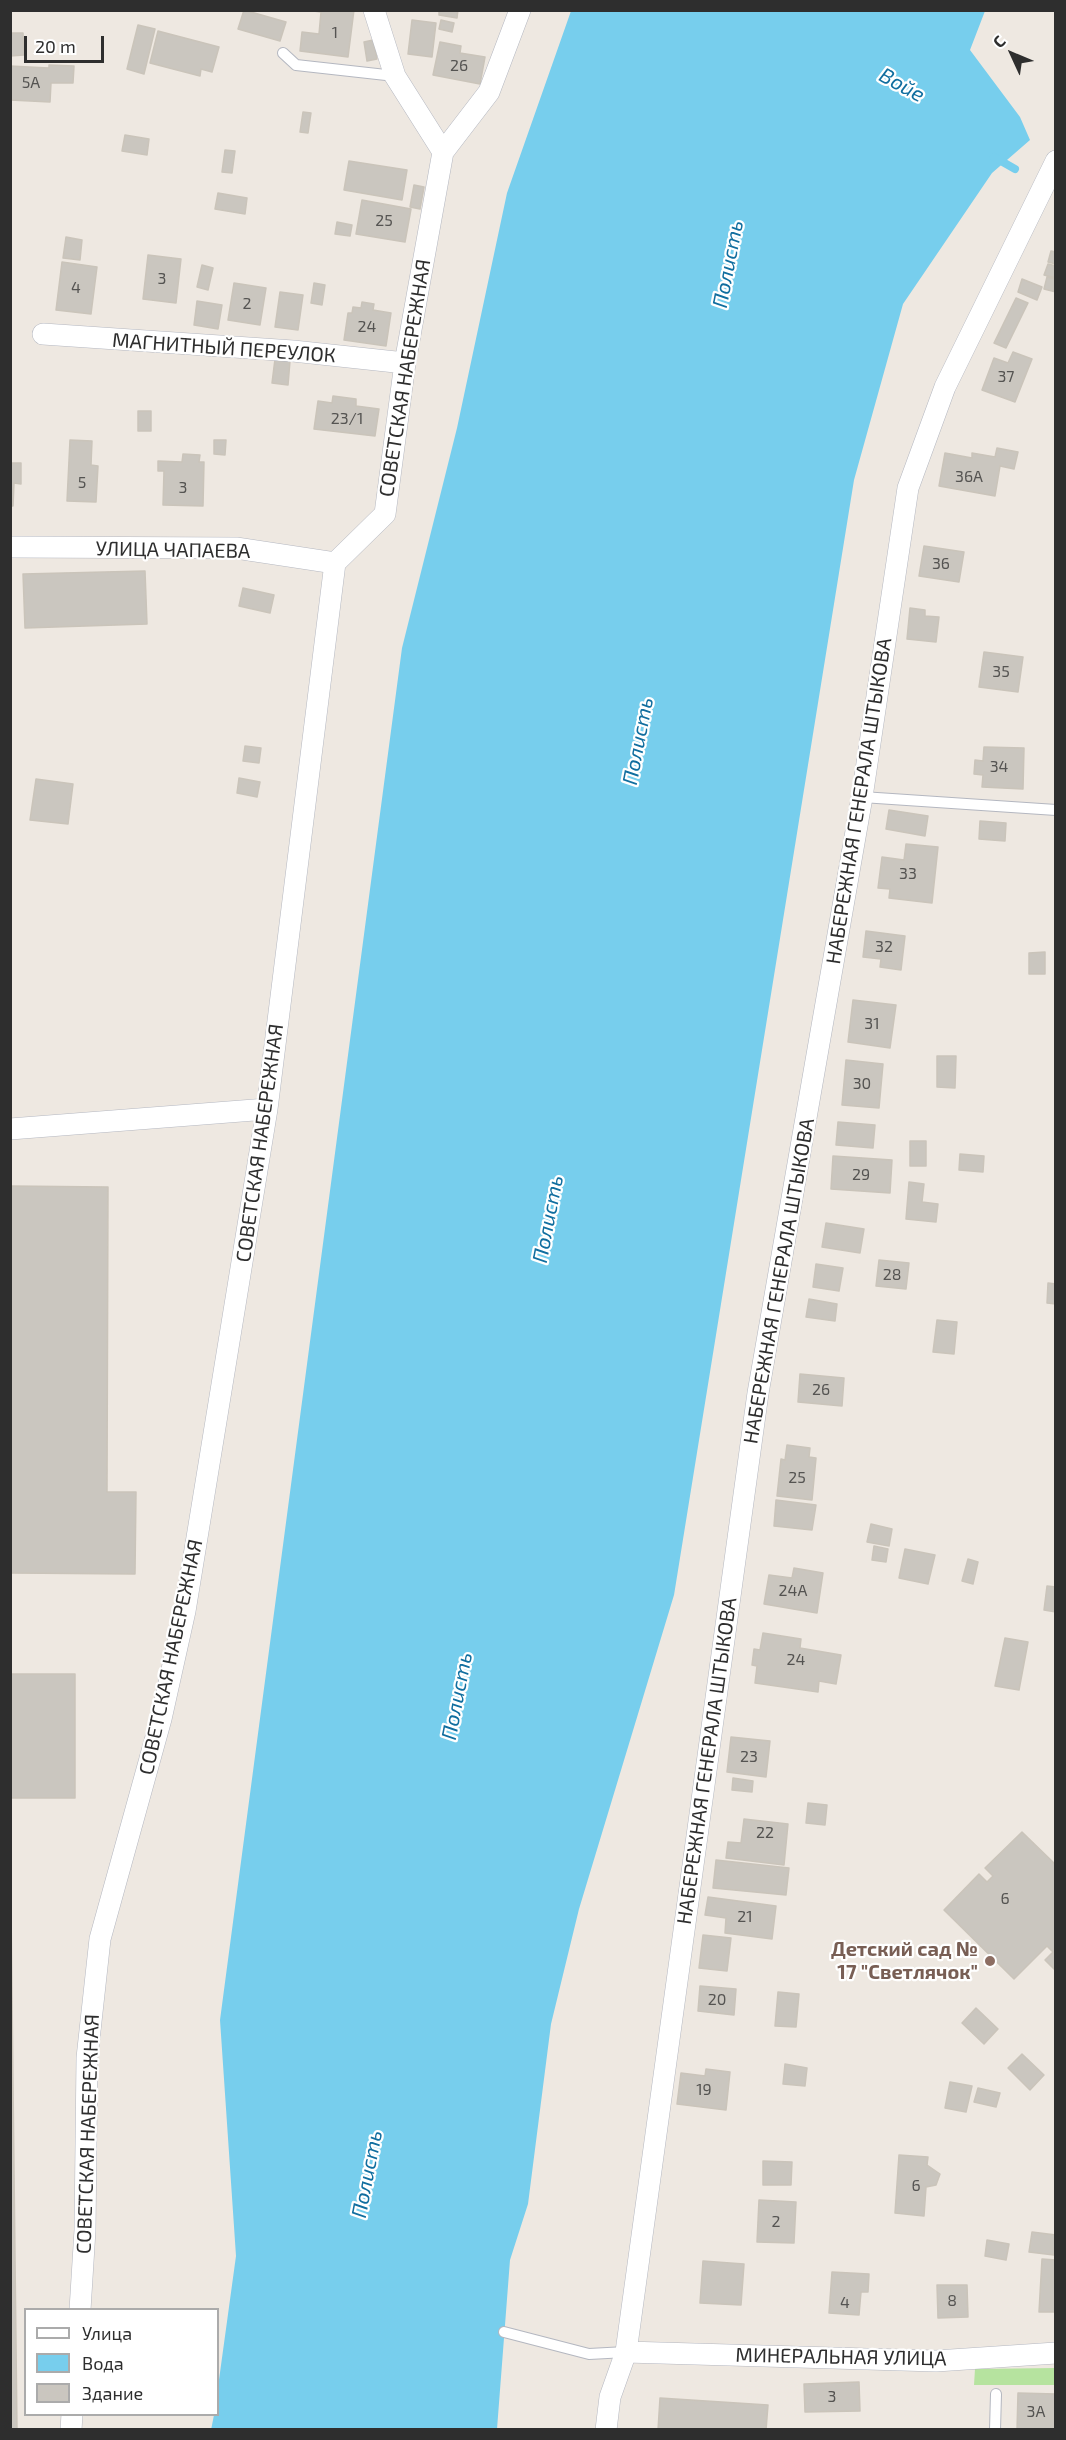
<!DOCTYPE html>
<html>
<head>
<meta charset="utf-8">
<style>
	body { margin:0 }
	#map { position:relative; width:1066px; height:2440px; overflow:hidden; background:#eee8e1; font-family:"Exo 2",sans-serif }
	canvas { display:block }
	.frame { position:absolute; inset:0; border:12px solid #2e2e2e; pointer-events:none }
	.legend { position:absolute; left:24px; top:2308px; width:195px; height:108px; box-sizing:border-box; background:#fff; border:2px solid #ababab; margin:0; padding:8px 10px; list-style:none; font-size:18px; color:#2e2e2e }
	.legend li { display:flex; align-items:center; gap:12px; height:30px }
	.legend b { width:30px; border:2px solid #ababab }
	.north { position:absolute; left:982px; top:24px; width:60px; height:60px; -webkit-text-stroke:4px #fff; paint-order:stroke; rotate:314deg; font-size:16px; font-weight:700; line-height:24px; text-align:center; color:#2e2e2e }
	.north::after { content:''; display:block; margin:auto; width:21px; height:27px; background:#2e2e2e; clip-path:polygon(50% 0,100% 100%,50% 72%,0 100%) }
	.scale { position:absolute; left:24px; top:36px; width:80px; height:27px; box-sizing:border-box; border:3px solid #2e2e2e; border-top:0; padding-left:8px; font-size:18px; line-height:21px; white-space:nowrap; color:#2e2e2e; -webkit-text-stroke:4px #fff; paint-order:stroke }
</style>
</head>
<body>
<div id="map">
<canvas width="1066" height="2440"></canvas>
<div class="frame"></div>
<ul class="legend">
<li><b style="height:8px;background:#fff"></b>Улица</li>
<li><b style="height:16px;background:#77ceed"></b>Вода</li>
<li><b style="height:16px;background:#cac6bf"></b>Здание</li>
</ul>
<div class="north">С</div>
<div class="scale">20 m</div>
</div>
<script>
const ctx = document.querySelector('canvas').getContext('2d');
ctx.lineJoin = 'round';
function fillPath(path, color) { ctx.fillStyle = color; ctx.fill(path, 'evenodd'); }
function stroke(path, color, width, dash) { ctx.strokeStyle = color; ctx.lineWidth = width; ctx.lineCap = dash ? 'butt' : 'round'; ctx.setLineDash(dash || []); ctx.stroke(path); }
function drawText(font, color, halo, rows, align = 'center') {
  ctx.font = font + ' "Exo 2",sans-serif'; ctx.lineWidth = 4.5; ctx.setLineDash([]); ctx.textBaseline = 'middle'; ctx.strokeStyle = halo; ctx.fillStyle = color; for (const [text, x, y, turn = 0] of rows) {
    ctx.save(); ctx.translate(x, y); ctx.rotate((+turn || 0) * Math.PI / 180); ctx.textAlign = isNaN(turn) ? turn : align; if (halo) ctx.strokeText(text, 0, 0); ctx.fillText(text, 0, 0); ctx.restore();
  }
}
fillPath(new Path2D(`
	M1055,2368V2385H974L975,2369Z`), '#b6e39f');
fillPath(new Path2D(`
	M571,11H985L970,50L1020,117L1030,140L992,173L903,304L854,480L674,1595L579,1909L551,2024L528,2204L510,2260L497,2429L211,2430L214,2415L218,2414V2387L236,2256L220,2020L402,648L457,428L507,193Z`), '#77ceed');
stroke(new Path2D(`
	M994,157L1015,169`), '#77ceed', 8);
const building = new Path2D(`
	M244,10L286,22L280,41L238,29Z
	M354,10L348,57L300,51L302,32L319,34L321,12L306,10Z
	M439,10H458L457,18L439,15Z
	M412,20L436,23L432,57L408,54Z
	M441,20L454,23L452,32L439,29Z
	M138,25L155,29L144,74L127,69Z
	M158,31L219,47L212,72L201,69L200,76L150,63Z
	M10,33H23L24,55L10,56Z
	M373,40L377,59L367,61L364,42Z
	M440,42L461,46L460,53L485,57L480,84L433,75Z
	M49,65L74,66L73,83H51L50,102L10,100V66L49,68Z
	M303,112L311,113L308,133L300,132Z
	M125,135L149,139L147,155L122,151Z
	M225,150L235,151L232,173L222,172Z
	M349,161L407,170L402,200L344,190Z
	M414,185L424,187L420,209L410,207Z
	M218,193L247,198L245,214L215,209Z
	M362,200L411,209L405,242L356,234Z
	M337,222L352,225L350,236L335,234Z
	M66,237L82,240L80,260L63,258Z
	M1051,251L1056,252V264L1048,262Z
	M148,255L181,259L176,303L143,299Z
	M62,262L97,267L91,314L56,310Z
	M1048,264L1056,266V278L1044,275Z
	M202,265L213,268L208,290L197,287Z
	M1047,277L1056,279V292L1044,289Z
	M1022,279L1042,287L1037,300L1018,292Z
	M234,283L266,288L260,325L228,320Z
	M314,283L325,285L322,305L311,303Z
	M280,292L303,295L298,330L275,327Z
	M1016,298L1028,303L1006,348L994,343Z
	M197,301L222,305L218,329L194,325Z
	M362,302L374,304L373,310L391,313L386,346L344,340L348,313H352L353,307L361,308Z
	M1013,352L1032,359L1015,402L982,390L994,358L1008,363Z
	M275,359L290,361L288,385L272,383Z
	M333,396L356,399V406L379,409L375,436L314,429L318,401L332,403Z
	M138,411H151V431H138Z
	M70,440L92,441L91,465L98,466L96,502L67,501Z
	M214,440H226L225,455L214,454Z
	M997,448L1018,452L1014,469L1000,466L995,496L939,486L945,453L972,458V453L995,457Z
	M183,454L200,455L199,462H204L203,506L163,505L164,471H158V461L182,462Z
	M10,463H21V484L14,483L13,506H10Z
	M924,546L964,552L959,582L919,576Z
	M145,571L147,624L25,628L23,574Z
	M243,588L274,595L270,613L239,606Z
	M910,608L925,610V616L939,617L936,642L907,639Z
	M984,652L1023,657L1018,692L979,687Z
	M245,746L261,748L259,763L243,761Z
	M984,747L1024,748L1023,789L982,787L983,775L974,774L975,760L983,761Z
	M239,778L260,782L257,797L237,793Z
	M36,779L73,784L68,824L30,820Z
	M889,810L928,816L925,836L886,829Z
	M980,821L1006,823L1005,841L979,839Z
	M906,844L938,847L932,903L889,898L890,889L878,888L882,857L904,860Z
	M866,931L905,936L901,970L880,967L881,959L863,957Z
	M1045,952V974H1029V953Z
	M853,1000L896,1005L890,1048L848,1042Z
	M937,1056H956L955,1088L937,1087Z
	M846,1060L883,1064L879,1108L842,1105Z
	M838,1122L875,1125L873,1148L836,1145Z
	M910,1141H926V1166H910Z
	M960,1154L984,1156L983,1172L959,1170Z
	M833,1156L892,1160L890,1193L831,1189Z
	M909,1182L924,1184L922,1202L938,1204L936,1222L906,1219Z
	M10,1186L108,1187L107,1492H136L135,1574L10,1573Z
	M826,1223L864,1229L860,1253L822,1247Z
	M879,1260L909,1263L906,1289L876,1286Z
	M816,1264L843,1268L839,1291L813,1287Z
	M1048,1283L1056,1284V1304L1047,1303Z
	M809,1299L837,1304L835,1321L806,1317Z
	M937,1320L957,1322L954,1354L933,1352Z
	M800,1374L844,1378L842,1406L798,1402Z
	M787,1445L810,1448L809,1457L816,1458L812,1500L777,1496L781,1459L785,1460Z
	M776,1500L816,1505L812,1530L774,1526Z
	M871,1524L892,1529L889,1546L867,1542Z
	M874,1546L888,1549L886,1562L872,1560Z
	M905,1549L935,1555L928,1584L899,1578Z
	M968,1559L978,1562L973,1584L962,1581Z
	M794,1568L823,1573L817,1613L764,1604L769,1575L792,1578Z
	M1047,1586L1056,1587V1612L1044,1610Z
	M763,1633L801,1639L800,1648L841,1655L836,1684L819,1681L818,1692L755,1683L757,1666L752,1665L754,1649L760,1650Z
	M1005,1638L1028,1642L1019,1690L995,1686Z
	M10,1674H75V1798H10Z
	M731,1737L770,1741L766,1777L727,1772Z
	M733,1778L753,1781L752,1792L732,1790Z
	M808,1803L827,1805L825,1825L806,1823Z
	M744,1819L788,1824L784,1865L726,1858L728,1842L741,1843Z
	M10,1821L17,2430H10Z
	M1022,1832L1056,1865V1971L1045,1960L1053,1952L1047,1946L1014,1979L944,1910L979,1874L987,1882L993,1876L985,1868Z
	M716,1860L789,1868L786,1895L713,1888Z
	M708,1897L776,1906L772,1939L725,1933L726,1918L705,1915Z
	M703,1935L731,1938L727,1971L699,1968Z
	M700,1986L736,1989L734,2015L698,2011Z
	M778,1992L799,1994L796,2027L775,2026Z
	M976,2008L998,2029L984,2044L962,2023Z
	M1022,2054L1044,2075L1030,2090L1008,2068Z
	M785,2064L807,2068L805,2086L783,2084Z
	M706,2069L730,2072L726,2110L677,2104L681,2073L705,2076Z
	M950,2082L972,2086L966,2112L945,2108Z
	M978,2088L1000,2093L996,2107L974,2102Z
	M899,2155L928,2157L927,2165L940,2174L936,2185L926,2187L924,2216L895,2213Z
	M763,2161L792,2162L791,2185H763Z
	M759,2200L796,2202L794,2243L757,2242Z
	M1032,2232L1056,2235L1054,2255L1029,2252Z
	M987,2240L1009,2244L1006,2260L985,2256Z
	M1042,2259L1056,2260V2312H1039Z
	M703,2261L744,2264L741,2305L700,2303Z
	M832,2272L869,2274L868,2292H861L859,2315L829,2313Z
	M937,2285H967L968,2317L938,2318Z
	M859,2382L860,2411L805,2412L804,2384Z
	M1018,2393L1056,2394V2430H1017Z
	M660,2398L768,2405L766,2430H658Z`);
fillPath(building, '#cac6bf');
stroke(building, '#cac4ba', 1.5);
const service = new Path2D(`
	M283,53L296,65L395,76
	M862,797L1056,810
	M504,2332L589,2354L626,2352
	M995,2430L996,2394`);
const minor = new Path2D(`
	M374,10L395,76L443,152
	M43,334L293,351L405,363
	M10,547L236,548L335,563
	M10,1129L267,1109
	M80,2310L85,2230L87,2058L100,1939L161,1719L185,1611L267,1109L335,563L385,514L405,363L443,152L489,92L520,10
	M626,2352L936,2361L1056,2353
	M71,2430L72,2414
	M606,2430L610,2397L626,2352L758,1393L862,797L908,488L945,387L1056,161`);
stroke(service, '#b4b7c0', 12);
stroke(minor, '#b4b7c0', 22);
stroke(service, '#fff', 10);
stroke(minor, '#fff', 21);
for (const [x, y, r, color] of [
	[990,1961,6,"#8d6e63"]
]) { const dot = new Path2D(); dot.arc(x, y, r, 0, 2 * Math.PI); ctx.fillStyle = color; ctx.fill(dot); stroke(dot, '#fff', 2); }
drawText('16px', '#555452', null, [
	["1",335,33],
	["26",459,66],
	["5А",31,83],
	["25",384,221],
	["3",162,279],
	["4",76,288],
	["2",247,304],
	["24",367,327],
	["37",1006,377],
	["23/1",347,419],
	["36А",969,477],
	["5",82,483],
	["3",183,488],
	["36",941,564],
	["35",1001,672],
	["34",999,767],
	["33",908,874],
	["32",884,947],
	["31",872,1024],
	["30",862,1084],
	["29",861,1175],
	["28",892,1275],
	["26",821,1390],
	["25",797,1478],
	["24А",793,1591],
	["24",796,1660],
	["23",749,1757],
	["22",765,1833],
	["6",1005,1899],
	["21",745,1917],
	["20",717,2000],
	["19",704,2090],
	["6",916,2186],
	["2",776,2222],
	["8",952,2301],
	["4",845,2303],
	["3",832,2397],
	["3А",1036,2412]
]);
drawText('20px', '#2e2e2e', '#fff', [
	["МАГНИТНЫЙ ПЕРЕУЛОК",224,348,4],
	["СОВЕТСКАЯ НАБЕРЕЖНАЯ",405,378,-81],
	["УЛИЦА ЧАПАЕВА",173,550,1],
	["НАБЕРЕЖНАЯ ГЕНЕРАЛА ШТЫКОВА",859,801,-81],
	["СОВЕТСКАЯ НАБЕРЕЖНАЯ",260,1143,-82],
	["НАБЕРЕЖНАЯ ГЕНЕРАЛА ШТЫКОВА",779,1281,-80],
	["СОВЕТСКАЯ НАБЕРЕЖНАЯ",171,1657,-78],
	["НАБЕРЕЖНАЯ ГЕНЕРАЛА ШТЫКОВА",707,1761,-82],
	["СОВЕТСКАЯ НАБЕРЕЖНАЯ",88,2134,-88],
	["МИНЕРАЛЬНАЯ УЛИЦА",841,2357,1]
]);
drawText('bold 20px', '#785e54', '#fff', [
	["Детский сад №",978,1949],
	["17 \"Светлячок\"",978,1972]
], 'right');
drawText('italic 21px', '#106e9f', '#fff', [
	["Войе",902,85,29],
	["Полисть",728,264,-79],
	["Полисть",638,741,-79],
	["Полисть",548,1219,-79],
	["Полисть",457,1696,-79],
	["Полисть",367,2174,-79]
]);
</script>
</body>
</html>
